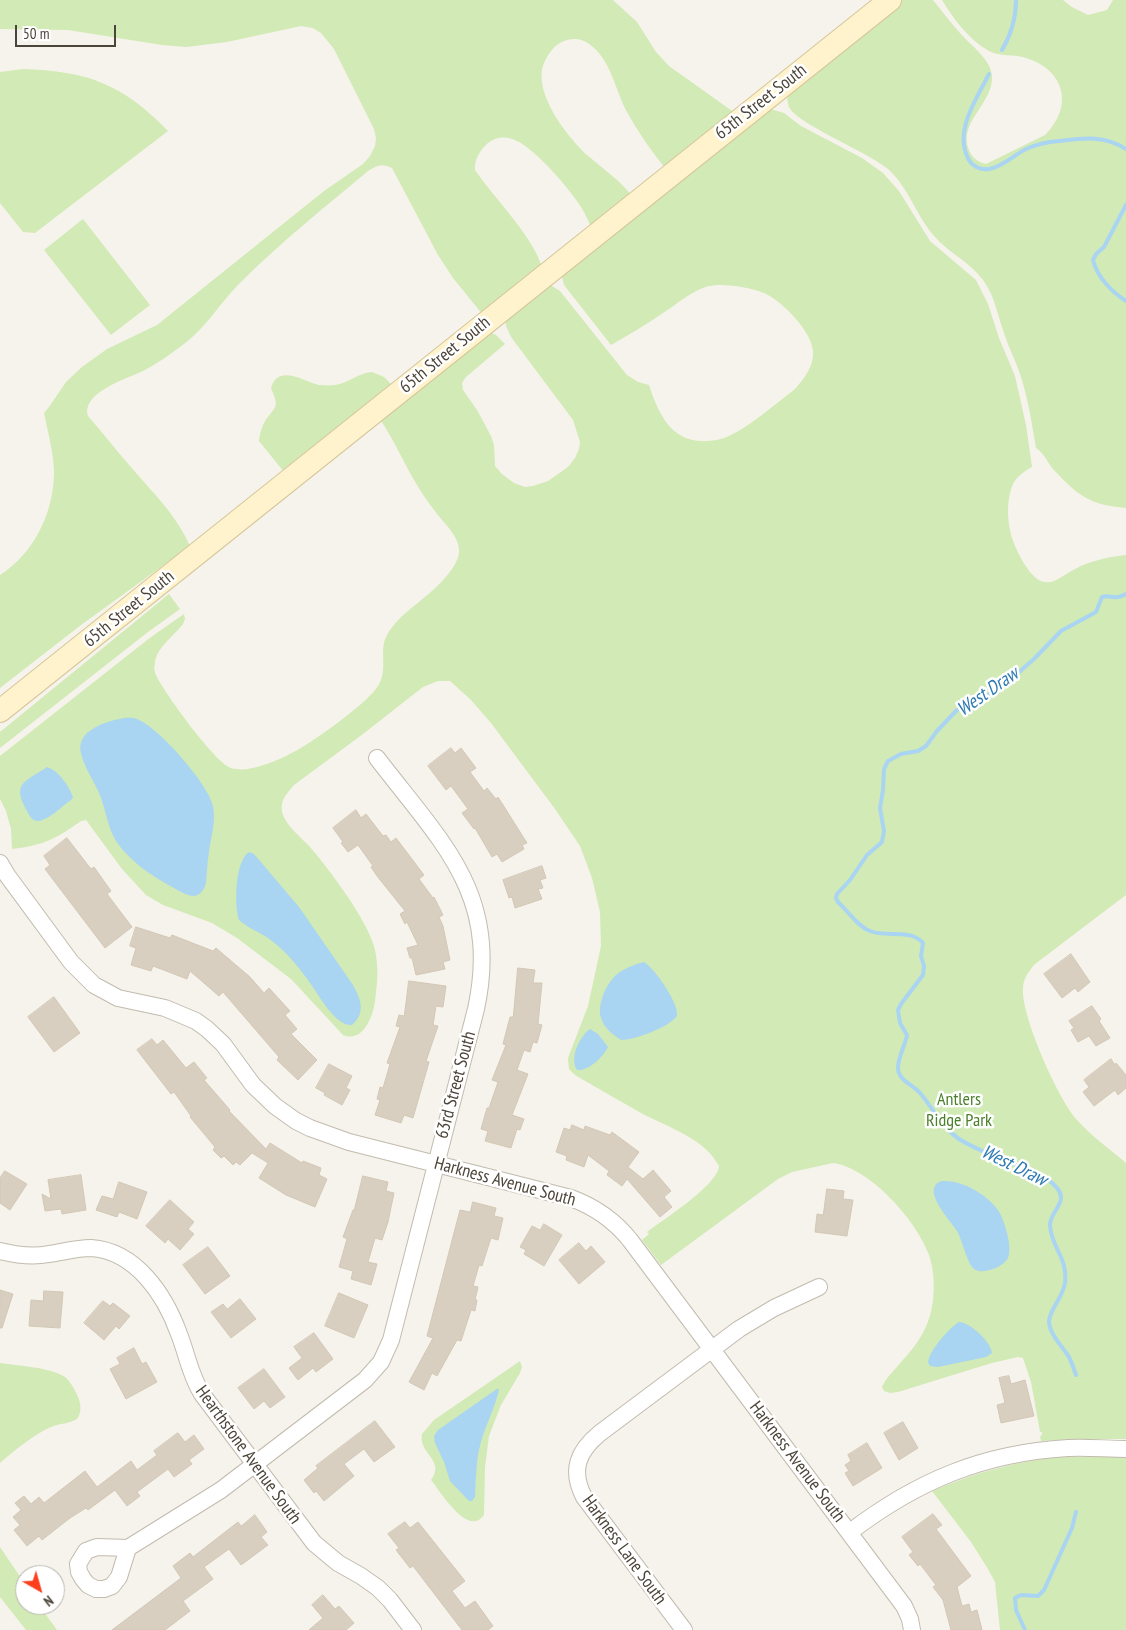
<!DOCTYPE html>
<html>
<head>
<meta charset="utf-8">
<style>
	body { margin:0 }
	#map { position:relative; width:1126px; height:1630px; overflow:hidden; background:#f6f3ec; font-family:"PT Sans Narrow",sans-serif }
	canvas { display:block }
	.north { position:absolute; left:15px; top:1565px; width:50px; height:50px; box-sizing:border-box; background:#fff; border:1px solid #b7b4b0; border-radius:50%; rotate:142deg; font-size:14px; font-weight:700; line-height:20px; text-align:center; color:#4b4439 }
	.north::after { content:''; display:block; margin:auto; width:18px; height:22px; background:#fc3f1d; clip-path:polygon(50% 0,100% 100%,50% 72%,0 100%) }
	.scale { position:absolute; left:15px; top:25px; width:101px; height:22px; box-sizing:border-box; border:2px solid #4b4439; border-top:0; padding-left:6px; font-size:15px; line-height:18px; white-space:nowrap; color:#4b4439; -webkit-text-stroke:4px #fff; paint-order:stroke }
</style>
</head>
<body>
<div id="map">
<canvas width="1126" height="1630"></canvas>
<div class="north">N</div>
<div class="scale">50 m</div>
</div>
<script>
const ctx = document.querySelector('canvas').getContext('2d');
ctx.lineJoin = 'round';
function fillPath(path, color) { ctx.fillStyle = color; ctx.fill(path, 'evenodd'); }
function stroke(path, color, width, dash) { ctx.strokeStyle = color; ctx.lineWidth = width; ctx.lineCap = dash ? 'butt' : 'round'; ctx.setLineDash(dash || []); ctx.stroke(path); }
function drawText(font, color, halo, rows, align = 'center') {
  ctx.font = font + ' "PT Sans Narrow",sans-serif'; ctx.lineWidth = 5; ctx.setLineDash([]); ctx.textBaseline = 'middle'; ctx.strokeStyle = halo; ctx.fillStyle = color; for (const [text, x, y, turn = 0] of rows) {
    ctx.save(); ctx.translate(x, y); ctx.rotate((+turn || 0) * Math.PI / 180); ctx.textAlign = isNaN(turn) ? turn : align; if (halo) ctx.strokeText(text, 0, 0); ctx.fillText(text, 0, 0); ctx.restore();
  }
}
fillPath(new Path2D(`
	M0,0H613L637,22L656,52L669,66L735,113L666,169C652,152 638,132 627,112C615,90 611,59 589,44C582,38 572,38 564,41C554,45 548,54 544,63C532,92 567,136 587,155C603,169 619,179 632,196L592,228C588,221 585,213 581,207C570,189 535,149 517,141C507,136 497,136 488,143C480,150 474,160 475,170C495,199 532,235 542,267L483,315L453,278L438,255L392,168C382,163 377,165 368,171C325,207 281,242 242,281C220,302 206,329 180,347C169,355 158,363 145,370C129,378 81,392 88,416C102,432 116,450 130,466C152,492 176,514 190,546L81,625L0,688V575C34,553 53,514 54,474C54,454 48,433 44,413L49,407L66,382L82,367L107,349L157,325L324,191L363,164L370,156L375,146L376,138L374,129L334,49L321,33L313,28L301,26L227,42L186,47L162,45L68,30L0,29Z
	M902,0H933C942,11 951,23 960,33C971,46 994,61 992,80C990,106 958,123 969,150C972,158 978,162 986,164L1045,135C1074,106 1065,70 1026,58C1015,54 999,57 989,51C969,40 953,18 942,0H1063L1072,7L1088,15L1107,10L1113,0H1126V508C1090,505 1078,496 1053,469C1047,462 1044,453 1036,448C1032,424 1028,398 1020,374C1016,361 1009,349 1005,336C998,317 995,296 983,280C970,262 949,253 935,237C916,216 909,188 888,169C868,152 797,124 789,107C787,102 787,97 788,92Z
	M23,69C87,71 123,84 168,131L35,233L23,232L0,203V72Z
	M767,108L784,113L801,126L862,158L883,173L899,191L930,241L976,280L988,304L999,338L1015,376L1026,425L1032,467C1025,471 1017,476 1013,484C1007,497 1007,516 1010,530C1012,543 1029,580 1044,582C1053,584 1061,577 1068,573C1085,562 1106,557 1126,555V895L1035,964C1029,971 1024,977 1023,987C1020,1014 1058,1099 1077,1120C1091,1136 1110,1149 1126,1163V1439H1072L1041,1441L1040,1436L1042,1435V1432H1040L1031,1382L1023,1358L1018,1357L992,1363L898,1392L890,1393L884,1391L882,1387L885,1381C904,1357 923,1343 931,1312C935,1295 935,1272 929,1255C917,1221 870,1168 833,1163L792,1172L778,1179L661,1265L642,1240L649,1234L647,1232C663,1220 718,1185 719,1166C704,1138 669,1128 643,1114C620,1101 597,1088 575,1075L569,1069L568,1058L588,1006L601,946L600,912L592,878L580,846L555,809L491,723L471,700L450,681H438L423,687L363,734L294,785C287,793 280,800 282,812C285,825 301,837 310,847C329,869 369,922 375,950C378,964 378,978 376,992C375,1002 374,1012 369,1021C364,1032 355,1040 343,1035L291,979L237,938L212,923L163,905L146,895L122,869L86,820L81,821C55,839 45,845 12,849L11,829L6,811L0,799V756L151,637L184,614L185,619L183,624C174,636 156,648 155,663C154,667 154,671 156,675C163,691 215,763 231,768C246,773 268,764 282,758C304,749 366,705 378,686C389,669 378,651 387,635C400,612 427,599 444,579C450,572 460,560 459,550C459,537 445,524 438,515C429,504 421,492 414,480C402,459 393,438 379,418L487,331L496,335L505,344L466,377L462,383L463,390L477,410L491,436L494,445L495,466L502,474L514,483L525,487L533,486L548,481L568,467L575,458L579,449L580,442L573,420L511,337L506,326L505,317L547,283L560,291L627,375L638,382L649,385C658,412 670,441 703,441C712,441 721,440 729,436C752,425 775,404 795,389C804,379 814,366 813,352C813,333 783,302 766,294C754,288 723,283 710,286C695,288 673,307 660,315C644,326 628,335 611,345L564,285L561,272Z
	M83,219L150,305L111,335L44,250Z
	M372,372L384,377L393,386L284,472L259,441C260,433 262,425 267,418C278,405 278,405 271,388C278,363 305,382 319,385C324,385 330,386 335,385C349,383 358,373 372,372Z
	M169,594L180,609L148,632L0,748V732Z
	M520,1361L522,1367L520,1373L501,1405L489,1436L485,1467L484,1515C468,1538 440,1491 431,1480C446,1460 418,1454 422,1434L434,1420Z
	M0,1363C18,1366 50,1367 65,1377C71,1382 75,1390 78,1397C81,1404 82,1412 77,1419C69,1424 60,1423 51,1427C33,1435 15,1450 0,1463Z
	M1065,1457H1126V1630H1000L995,1582L988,1569L971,1542L932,1491C975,1473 1018,1460 1065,1457Z
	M0,1547L25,1584V1605H39L57,1630H26L0,1597Z`), '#d2eab5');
fillPath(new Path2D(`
	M124,718C129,718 134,717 139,720C160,729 208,784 213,806C216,822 211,837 209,852C207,863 207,873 206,883C204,889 201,895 194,896C187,896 178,890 172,887C151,875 130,862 116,841C107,826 106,810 100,795C94,781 84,767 81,753C75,730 108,721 124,718Z
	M47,767C59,771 69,786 73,797L71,800C62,806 49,820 38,821C32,821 29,815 27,811C11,783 25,782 47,767Z
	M249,852L254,854L299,907L353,985C361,1000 366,1012 352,1025C335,1026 319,995 310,983C299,967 285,950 268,938C259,932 248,928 239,920C234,905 235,861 249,852Z
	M644,962C655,969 679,1003 677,1016C669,1027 635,1040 621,1040C613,1035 604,1028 601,1018C597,1005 606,984 616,975C623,969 635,964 644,962Z
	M590,1029L598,1034L608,1047C603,1057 589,1071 577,1070C569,1058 580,1036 590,1029Z
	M942,1181C962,1180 985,1193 998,1210C1004,1219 1013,1247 1008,1258C1005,1263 999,1267 993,1269C987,1271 980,1273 974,1269C968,1265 962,1240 957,1231C951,1221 919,1188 942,1181Z
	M959,1322C970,1322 991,1342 992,1353L986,1357L938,1367L930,1366L928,1362C930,1350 949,1328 959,1322Z
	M497,1389H499C497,1402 486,1425 482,1438C476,1457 476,1477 475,1497L472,1501H469L450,1481L444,1462L435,1443L434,1436L438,1430Z`), '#a9d4f2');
stroke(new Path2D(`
	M1002,50C1011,35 1016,17 1016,0
	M989,74C976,100 953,132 969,160C973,167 981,170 989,169C1002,167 1014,155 1026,149C1037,144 1047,142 1059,141C1084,138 1104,135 1126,149
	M1126,205L1104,247L1096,254L1093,260C1097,277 1112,292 1126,301
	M1076,1375C1074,1369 1072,1363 1069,1357C1063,1347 1049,1334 1049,1321C1050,1309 1063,1297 1065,1283C1068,1257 1051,1248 1050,1225C1050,1211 1069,1202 1057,1188C1049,1178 1038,1175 1028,1170C1005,1160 980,1152 959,1139C940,1126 934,1109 920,1093C913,1085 898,1080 898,1068C898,1057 905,1046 907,1035L900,1023L898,1010L901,1004L923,975L924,966L921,956L923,943C910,928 886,938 870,931C857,926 848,911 838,902L836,898L837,894L850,880L867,855L882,842L884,831L880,808L883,790L884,769L888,761L901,754L918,751L926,746L937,731L957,710L992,693L1009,681L1035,658L1061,631L1096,612L1102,597C1111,594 1113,601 1126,594
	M1025,1630L1016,1610L1015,1598L1021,1595L1038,1596L1044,1590L1072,1528L1076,1512`), '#a9d4f2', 4);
const building = new Path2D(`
	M451,748L455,753L461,748L476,768L470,772L484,791L487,788L496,799L498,797L527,843L522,845L524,849L502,862L497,854L492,857L475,828L474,829L462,813L468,809L451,786L446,790L428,766Z
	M356,810L361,818L366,814L383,836L386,835L391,842L396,838L424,875L419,879L433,898L434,897L443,915L439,917L443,926L450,960L443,962L445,969L416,975L412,958H410L407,948L418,945L407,922L405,924L400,914L405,911L377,876L371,867L373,866L358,845L348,852L341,843L343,842L333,828Z
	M67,838L91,869L94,867L111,891L107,894L132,927L105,948L45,869L50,865L44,856Z
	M542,866L546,878L540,880L543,888L538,889L542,899L515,908L512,897L509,898L503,880Z
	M136,927L170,938L172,935L213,951L216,948L250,977L264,993L269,988L290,1011L285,1015L297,1029L291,1034L317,1060L298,1080L277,1060L279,1057L223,992L219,996L190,971L187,979L153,966L151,971L131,965L136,948L130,946Z
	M1071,954L1090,982L1078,992L1075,988L1062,998L1044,974Z
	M518,968L535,970L533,983H542L538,1024L542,1025L537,1043L533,1042L530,1052L524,1050L517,1070L528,1074L512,1115L524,1119L520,1130L517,1129L511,1148L485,1141L488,1131L481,1129L487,1108H489L498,1082L492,1080L506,1045L503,1044L510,1017H513Z
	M409,981L446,986L443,1007L436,1006L433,1025L438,1026L426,1061L429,1062L413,1118L404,1115L401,1123L375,1115L380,1100L377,1099L380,1087L383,1088L390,1064L387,1063L400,1027L396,1026L399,1015L404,1016Z
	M54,997L80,1033L54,1052L28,1017Z
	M1092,1006L1101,1019L1099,1021L1110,1038L1096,1046L1089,1036L1078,1042L1071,1030L1074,1028L1069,1021Z
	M152,1039L157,1045L163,1040L186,1068L194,1062L207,1078L204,1080L230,1110L229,1111L266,1149L270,1143L302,1163L303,1161L321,1168L319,1175L327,1179L315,1207L286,1195L259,1178L268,1163L252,1153L240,1165L236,1162L233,1165L224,1156L221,1158L213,1150L215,1147L190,1117L191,1116L174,1092L171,1094L137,1050Z
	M1111,1059L1115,1065L1116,1063L1126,1075V1088L1118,1095L1115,1090L1094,1106L1083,1092L1089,1087L1084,1080Z
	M329,1064L352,1076L346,1088L350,1090L342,1105L324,1095L325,1093L316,1088Z
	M572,1125L584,1130L585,1126L610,1135L612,1132L639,1152L628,1167L643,1179L653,1170L671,1191L664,1197L672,1207L660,1217L627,1179L622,1186L607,1175L609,1171L588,1155L584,1167L566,1160L567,1156L556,1152L564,1128L570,1130Z
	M5,1171L27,1184L10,1210L0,1203V1178Z
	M81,1175L86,1210L62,1214L61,1209L45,1211L42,1194L51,1199L48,1180Z
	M363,1176L388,1182L386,1191L394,1193L388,1222L382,1240L375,1238L368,1262L377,1264L371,1285L351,1279L353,1271L339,1267L347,1239L343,1237L353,1210H354Z
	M119,1182L147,1192L137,1219L119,1212L117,1217L96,1210L102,1196L113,1199Z
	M827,1189L844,1191L843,1199L853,1200L847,1236L815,1232L817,1214L823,1215Z
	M170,1200L194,1222L188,1229L194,1234L180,1250L168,1239L165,1243L146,1226Z
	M473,1202L496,1208L494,1216L503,1218L498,1240L491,1238L482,1266L479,1265L473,1286L478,1287L475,1300H477L475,1311L471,1310L461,1341L457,1340L437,1376L432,1373L424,1390L409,1382L433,1338L427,1336L460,1210L470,1212Z
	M544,1224L562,1235L544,1266L524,1254L526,1250L520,1247L532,1226L540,1230Z
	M579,1243L586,1251L591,1246L605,1262L579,1284L559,1260Z
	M208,1247L230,1276L205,1294L183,1265Z
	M0,1290L13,1294L2,1328H0Z
	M44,1291L63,1292L60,1328L29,1326L31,1300L43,1301Z
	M339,1293L368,1305L354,1338L325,1326Z
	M240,1299L256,1319L231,1338L211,1312L223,1304L227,1309Z
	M103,1301L110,1306L113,1303L130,1316L119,1329L116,1326L104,1340L84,1323Z
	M314,1333L333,1359L316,1372L313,1368L298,1380L289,1368L302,1358L294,1347Z
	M134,1348L142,1364L146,1362L157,1382L126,1399L110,1369L120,1364L117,1358Z
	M264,1369L285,1397L270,1408L264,1401L254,1409L238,1388Z
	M1009,1376L1011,1384L1025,1380L1034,1416L1001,1423L997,1405L1005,1403L999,1378Z
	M375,1421L395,1447L374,1462L364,1449L344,1464L354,1476L324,1501L316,1491L314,1493L304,1480L318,1468L316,1466Z
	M903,1422L918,1448L899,1460L884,1433Z
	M178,1433L185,1442L194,1435L204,1449L189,1460L192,1464L174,1477L168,1469L137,1492L140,1496L127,1506L115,1490L88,1510L86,1508L70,1518L42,1540L39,1536L27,1546L14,1530L20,1525L13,1517L21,1510L15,1503L24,1496L31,1504L39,1497L44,1503L85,1471L97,1487L131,1461L137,1470L157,1455L154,1451Z
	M867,1443L882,1468L853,1486L845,1473L849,1471L845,1465L851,1461L848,1455Z
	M933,1514L942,1525L936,1529L971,1576L957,1587L962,1606L969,1604L971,1612L977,1610L982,1630H951L943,1600L933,1587L936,1585L920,1564L918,1566L909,1555L913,1552L902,1537Z
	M255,1515L267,1532L261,1537L268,1545L241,1565L229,1549L204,1567L213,1579L183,1601L190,1611L165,1630H112L181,1578L173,1566L190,1553L193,1557L238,1522L241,1526Z
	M405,1522L410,1528L418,1522L465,1581L452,1591L465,1608L475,1601L493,1626L488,1630H462L413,1566L410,1568L396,1550L399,1548L388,1534Z
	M323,1595L335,1609L339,1606L354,1623L346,1630H309L323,1618L312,1605Z`);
fillPath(building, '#d8cfc1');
stroke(building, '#d3c7b4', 1);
const street = new Path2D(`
	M0,863L7,875L71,962L94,985L118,998L165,1008L196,1021L207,1029L223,1044L253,1085L275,1106L296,1121L310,1128L349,1142L571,1198C595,1207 614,1220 630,1240L904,1606L910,1619L912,1630
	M0,1251C16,1255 33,1257 49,1254C63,1252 76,1248 91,1248C136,1251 165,1295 179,1334C187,1354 190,1375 202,1394L314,1543L338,1563L361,1576L378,1588L390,1600L413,1630
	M850,1532C917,1481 983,1453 1068,1448C1088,1447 1107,1449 1126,1449
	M128,1548L119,1577L112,1586L104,1589H96L88,1585L83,1579L79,1572L78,1564L86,1551L97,1547L128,1548L221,1490L365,1380L381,1362L391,1340L476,1009C501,894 441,842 377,758
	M684,1630L584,1497C570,1470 578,1451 600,1433L739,1329L774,1308L819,1287`);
const secondary = new Path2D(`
	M0,711L890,0`);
stroke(street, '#c2bbae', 18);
stroke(secondary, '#d6c79b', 24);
stroke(street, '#fff', 16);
stroke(secondary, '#fff3cd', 22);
drawText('18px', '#4b4439', '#fff', [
	["65th Street South",761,102,-38],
	["65th Street South",445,355,-39],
	["65th Street South",129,609,-39],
	["63rd Street South",456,1085,-75],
	["Harkness Avenue South",505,1182,15],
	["Hearthstone Avenue South",248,1455,54],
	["Harkness Avenue South",797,1462,53],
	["Harkness Lane South",624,1550,54]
]);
drawText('18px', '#4a7f2a', '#fff', [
	["Antlers",959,1100],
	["Ridge Park",959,1121]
]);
drawText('italic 19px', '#2e7ab2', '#fff', [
	["West Draw",988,692,-35],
	["West Draw",1014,1166,26]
]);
</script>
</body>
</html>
